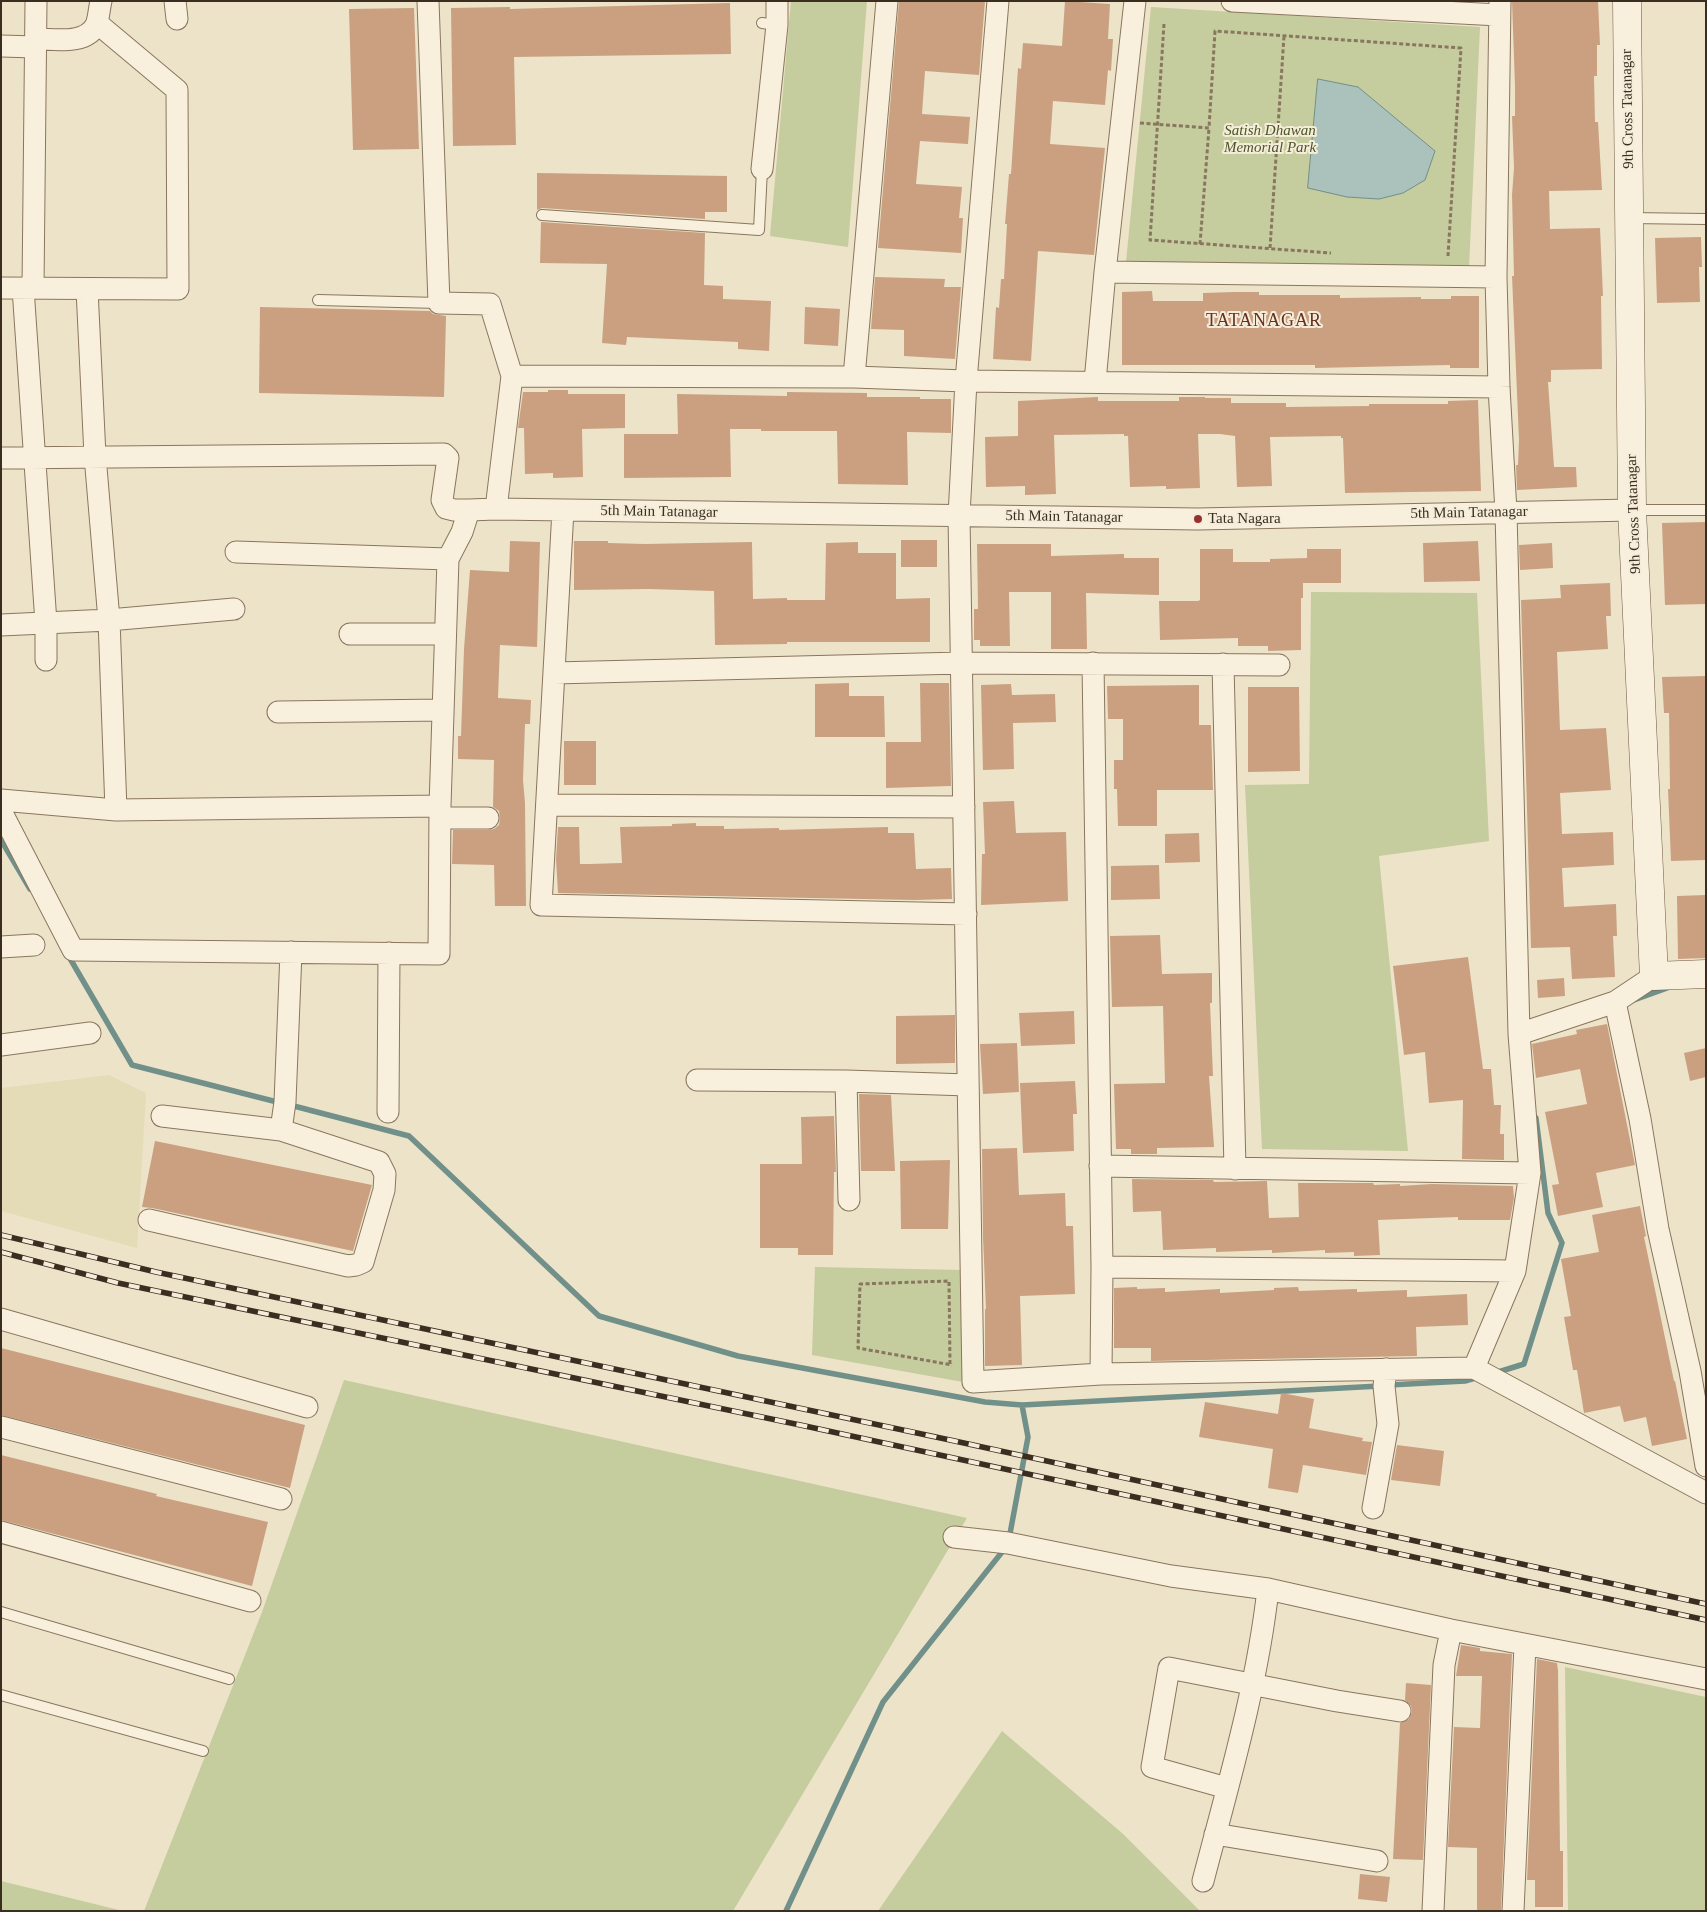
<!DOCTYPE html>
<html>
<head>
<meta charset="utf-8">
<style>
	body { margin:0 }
	#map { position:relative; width:1707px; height:1912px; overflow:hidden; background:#ede3c9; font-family:Georgia,serif }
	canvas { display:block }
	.frame { position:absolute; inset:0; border:2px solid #3b2e21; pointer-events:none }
</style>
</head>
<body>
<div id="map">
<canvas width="1707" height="1912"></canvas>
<div class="frame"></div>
</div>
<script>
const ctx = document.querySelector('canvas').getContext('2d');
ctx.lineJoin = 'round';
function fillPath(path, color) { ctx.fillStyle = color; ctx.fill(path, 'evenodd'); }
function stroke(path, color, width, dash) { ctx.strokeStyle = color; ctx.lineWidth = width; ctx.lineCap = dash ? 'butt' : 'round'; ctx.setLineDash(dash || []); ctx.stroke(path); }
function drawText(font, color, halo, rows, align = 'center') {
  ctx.font = font + ' Georgia,serif'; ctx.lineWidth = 4; ctx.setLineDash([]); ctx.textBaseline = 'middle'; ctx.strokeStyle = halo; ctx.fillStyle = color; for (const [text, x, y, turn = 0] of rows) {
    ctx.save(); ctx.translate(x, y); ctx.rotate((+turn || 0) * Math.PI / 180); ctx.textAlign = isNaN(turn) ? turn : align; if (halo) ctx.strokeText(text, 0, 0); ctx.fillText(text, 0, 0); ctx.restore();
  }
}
fillPath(new Path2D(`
	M109,1075L146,1093L137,1248L1,1211V1088Z`), '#e3dcb7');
fillPath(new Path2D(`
	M791,1H867L848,247L770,236Z
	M1151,7L1480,27L1469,268L1126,262Z
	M1311,592L1477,593L1489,841L1379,856L1408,1151L1262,1149L1245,785L1309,784Z
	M815,1267L963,1270V1382L812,1355Z
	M344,1380L967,1518L733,1911H144L262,1612Z
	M1565,1667L1706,1697V1911H1568Z
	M1002,1731L1122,1833L1200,1911H878Z
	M1,1881L123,1911H1Z`), '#c5cc9d');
const water = new Path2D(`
	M1318,79L1358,87L1435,151L1425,180L1403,193L1379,199L1347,197L1308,188Z`);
fillPath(water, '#aac2bb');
stroke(water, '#709089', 1);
stroke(new Path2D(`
	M1,840L30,889
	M68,955L132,1065L281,1103
	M1634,1000L1670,987
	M290,1105L409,1136L599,1316L738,1356L985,1402L1022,1405L1380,1386
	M1495,1373L1524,1364L1562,1243L1548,1213L1536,1118
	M1389,1385L1465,1381L1479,1377
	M1009,1539L1028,1437L1022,1405
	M786,1911L883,1702L1006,1547`), '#709089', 5.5);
fillPath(new Path2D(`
	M899,1H985L979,75L925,71L922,114L970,117L968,144L920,141L916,184L962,187L959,218H963L961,253L878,248Z
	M1065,1L1110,4L1108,39H1113L1111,71L1108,70L1105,105L1053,101L1050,144L1105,148L1094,255L1038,251L1031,361L993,359L996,307L999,308L1001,279H1004L1007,224H1005L1009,174H1011L1018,68L1021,69L1023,43L1062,46Z
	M1512,1H1598L1600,45H1597V76H1594L1595,122H1598L1602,190L1549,191L1550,229L1600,228L1603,296H1601L1602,369L1551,370V382H1548L1554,467H1576L1577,487L1517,490L1516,465H1518L1519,440L1512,276H1514L1512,195L1514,168L1512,116H1515V86Z
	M730,3L731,54L514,57L516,145L453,146L451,8L510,7V9Z
	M414,8L419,149L353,150L349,9Z
	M537,173L727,176V212H705V219L542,208L537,210Z
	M541,222L705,233L704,285L723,286V299L771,301L769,351L738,349V342L627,337L626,345L602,343L607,264L540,263Z
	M1701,237L1702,267H1699L1700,302L1657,303L1655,238Z
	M875,277L945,279L944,287H961L955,359L904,356V330L871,329Z
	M1152,291L1153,301H1203V293L1234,292H1259V295H1340V298L1421,297V299H1451V296H1479V368H1450V365L1315,368V365H1122V292Z
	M260,307L430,311L433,314L446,316L444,397L259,393Z
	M805,307L840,309L838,346L804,344Z
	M548,390H568V394H625V428L582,429L583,477L553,478V473L525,474L524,428H518L523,392H548Z
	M787,392L867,393V397H920V399H951V433L907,432L908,485L838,484L837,431H761V429H730L731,477L624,478V434H678L677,394L787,396Z
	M1098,397V401H1179V397H1205V398H1231V403H1286V407L1369,406V404H1448V401L1478,400L1481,491L1345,493L1343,438H1341V436L1270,437L1272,486L1237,487L1235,436L1220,434H1198L1200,488L1166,489V486L1130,487L1128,436H1124V434L1054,435L1056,494L1025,495V486L986,487L985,437L1018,436V401Z
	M1706,522V604L1665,605L1662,523Z
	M901,540H937V567H901Z
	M510,541L540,542L537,647L500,645L498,698L531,700L530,724H525L523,780L525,803L526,906H495L494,865L452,864L453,830H488L494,829L499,825L500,818L499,811L493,807L494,760L458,759V736H461L464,649L470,570L509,572Z
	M574,541H608V543L645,544L752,542L753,599L787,598V600H825L826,543L858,542V553H896V599L930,598V642H787V644L715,645L714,591L649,589L574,590Z
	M1478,541L1480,581L1424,582L1423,543Z
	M1552,543L1553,568L1520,570L1519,545Z
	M977,544H1051V556L1124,554V558H1159V595L1086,593L1087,649H1051V592H1009L1010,646H980V640H974V609H978Z
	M1200,549H1233V562H1270V559L1307,558V549H1341V583H1303V598H1301V650L1268,651V646H1238V638L1160,640L1159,601H1198L1200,600Z
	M1610,583L1611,616H1606L1608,649L1557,652L1560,730L1606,728L1611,790L1560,793L1562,834L1613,832L1614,865L1562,868L1564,907L1616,904L1617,936H1613L1615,977L1572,979L1570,947L1531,948L1521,600L1561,598L1560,585Z
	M1706,676V860L1671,861L1668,789H1670L1669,713H1664L1662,677Z
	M849,683V696H884L885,737H815V684Z
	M920,683H949L951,786L886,788V742H921Z
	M1011,684L1012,695L1055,694L1056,722L1013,723L1014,769L983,770L981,685Z
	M1199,685V725H1211L1213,790H1157V826H1118L1117,789H1114V760H1123V719H1108L1107,686Z
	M1248,687H1299L1300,771L1248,772Z
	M564,741H596V785H564Z
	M1014,801L1016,833L1066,832L1068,901L981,905L982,854H985L983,802Z
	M696,823V826H724V829L779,828V830L888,827V833H914L916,869L951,868L952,899L914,900L558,893L556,859L558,827H579L580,864H589L622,863L620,827L672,826V824Z
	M1199,833L1200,862L1165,863V834Z
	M1159,865L1160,899L1111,900V866Z
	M1706,895V958L1678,959L1677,896Z
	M1160,935L1162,974L1212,973V1003H1210L1213,1076H1209L1214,1147L1157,1148V1154H1131V1149H1116L1114,1084L1165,1083L1163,1006L1112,1007L1110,936Z
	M1468,957L1483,1069H1491L1494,1105H1501L1500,1134H1504V1160L1462,1159L1463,1100L1429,1103L1425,1052L1404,1055L1393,966Z
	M1564,978L1565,996L1538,998L1537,980Z
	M1074,1011L1075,1044L1021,1046L1019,1013Z
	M955,1015V1063L896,1064V1016Z
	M1607,1024L1635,1165L1596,1173L1603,1207L1558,1216L1552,1185L1559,1184L1545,1112L1587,1104L1580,1069L1536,1078L1532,1044L1577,1034L1576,1030Z
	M1017,1043L1019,1092L983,1094L980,1044Z
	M1706,1048V1077L1690,1081L1684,1053Z
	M1075,1081L1077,1114H1073L1074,1151L1023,1153L1020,1083Z
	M859,1094L891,1095L895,1171H861Z
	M834,1116L836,1172H834L833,1255H798V1248H760V1164H802L801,1117Z
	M155,1141L372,1185L353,1251L152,1208L142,1207Z
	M1017,1148L1019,1195L1065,1193L1066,1226H1073L1075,1294L1020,1296L1022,1365L985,1366V1309H986L983,1237L982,1149Z
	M950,1160L948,1229H901L900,1161Z
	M1132,1179L1213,1180L1214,1182L1267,1181L1269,1218L1299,1217L1298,1183H1373L1374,1185L1400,1184V1186L1432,1184L1513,1186L1514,1198L1510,1220H1458V1217L1378,1220L1380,1255L1354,1256V1252L1325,1253V1250L1272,1253V1250L1216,1252V1248L1163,1250L1161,1211L1133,1212Z
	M1640,1206L1646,1236L1644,1237L1674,1381H1675L1687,1439L1652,1446L1646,1417L1624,1422L1620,1406L1584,1413L1577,1370H1573L1564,1317L1571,1316L1561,1259L1599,1252L1592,1215Z
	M1137,1287V1289L1165,1288V1292L1220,1289V1293L1274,1290V1288L1298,1287L1299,1291L1357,1289V1292L1407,1290V1297L1467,1294L1468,1325L1416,1327L1417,1356L1151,1361V1348H1114V1288Z
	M1,1348L305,1425L290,1488L1,1415Z
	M1281,1393L1314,1399L1309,1428L1363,1438L1362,1441L1372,1442L1366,1475L1303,1465L1298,1493L1268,1488L1273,1449L1199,1437L1205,1402L1278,1414Z
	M1397,1445L1444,1451L1440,1486L1391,1480Z
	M1,1455L157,1494L156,1496L268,1522L252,1586L1,1520Z
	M1461,1645L1480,1648V1651L1512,1654L1501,1910H1477V1848L1448,1847L1454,1727L1480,1728L1482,1676H1456Z
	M1537,1659L1557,1663L1558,1670L1560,1851H1563V1907H1535V1880H1527Z
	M1406,1683L1431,1685L1423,1860L1393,1859L1400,1723L1409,1719L1412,1712L1411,1706L1405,1700Z
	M1360,1874L1390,1877L1387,1902L1358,1899Z`), '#caa081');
const lane = new Path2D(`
	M762,23L777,25
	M542,215L759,230L762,169
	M1629,218L1706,219
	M318,300L439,303
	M1633,510H1706
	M1,1612L229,1679
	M1,1695L203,1751`);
const street = new Path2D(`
	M175,1L177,19
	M428,1L439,303L490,304L512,376L854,377L966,381L1499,387
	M998,1L966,381L959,516L973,1382L1101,1374L1102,1267L1093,663
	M1232,1L1499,15
	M1500,1L1496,277L1499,387L1506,512L1519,1034
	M37,39C55,39 86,45 96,25C99,18 99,9 101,1
	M1,46L36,47
	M762,169L777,25V1
	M1105,272L1496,277
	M1,288L178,289L177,90L97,23
	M23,288L46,623V660
	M33,288L36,1
	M87,289L95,456L109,620L116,810
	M854,377L887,1
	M1095,382L1105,272L1135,1
	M1,458L444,454L448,458L442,500L446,508L454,510H469
	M496,509L1198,519L1632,510
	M563,510L541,905L966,914
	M236,552L448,559
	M1,625L109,620L234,609
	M350,634H445
	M1223,664L1235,1169
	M554,673L961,663L1279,665
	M278,712L443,710
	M1,800L116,810L440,806
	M547,805L964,807
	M1,811L73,950L439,954L440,806L448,559L462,532L469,510L496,509L512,376
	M440,818H488
	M1,947L34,945
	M1654,976L1615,1002L1640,1119L1658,1229L1690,1371L1706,1466
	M1,1045L90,1033
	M697,1080L846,1081L968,1085
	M846,1081L849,1200
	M388,1112L389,953
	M162,1116L281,1130
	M1100,1166L1530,1173
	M149,1220L348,1266L356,1265L363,1262L384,1190L385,1174L379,1162L281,1130L285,1102L291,952
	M1102,1267L1515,1271
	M1,1319L307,1407
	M1474,1368L1515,1271L1530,1173L1519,1034L1615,1002
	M1101,1374L1474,1368L1706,1493
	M1,1427L281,1499
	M1373,1508L1388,1424L1384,1386L1386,1369
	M1,1532L250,1601
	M954,1537L1008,1543L1171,1576L1268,1589C1257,1688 1228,1785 1203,1881
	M1268,1589L1451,1630L1706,1679
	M1227,1788L1152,1767L1169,1668L1337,1701L1400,1711
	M1215,1834L1377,1861
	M1433,1911L1444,1665L1451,1630
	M1513,1911L1525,1645`);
const secondary = new Path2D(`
	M1627,1L1632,510L1654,976L1706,974`);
stroke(lane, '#89765e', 12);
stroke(street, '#89765e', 23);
stroke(secondary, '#6c5741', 29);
stroke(new Path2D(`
	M1164,24L1150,240L1331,253
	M1140,123L1209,128L1215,31L1461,48L1448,256
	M1200,244L1209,128
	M1270,248L1284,36
	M950,1364L949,1281L860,1284L858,1348L952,1365`), '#89765e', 3, [4, 2.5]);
stroke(lane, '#f8f0dd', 10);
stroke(street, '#f8f0dd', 21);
stroke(secondary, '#f8f0dd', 28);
const rail = new Path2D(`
	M1,1235L156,1272L950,1440L1706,1604
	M1,1252L118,1283L805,1426L1706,1620`);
stroke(rail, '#3b2e21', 5.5);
stroke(rail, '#f5edd9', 4, [11]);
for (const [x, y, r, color] of [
	[1198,519,5,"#973130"]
]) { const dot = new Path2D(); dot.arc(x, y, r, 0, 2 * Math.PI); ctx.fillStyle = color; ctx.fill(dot); stroke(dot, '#f5edd9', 2); }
drawText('15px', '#3b2e21', '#f5edd9', [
	["9th Cross Tatanagar",1628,109,-91],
	["5th Main Tatanagar",659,512,1],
	["5th Main Tatanagar",1469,513,-1],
	["9th Cross Tatanagar",1634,514,-92],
	["5th Main Tatanagar",1064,517,1]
]);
drawText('italic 15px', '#4a5628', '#f5edd9', [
	["Satish Dhawan",1270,131],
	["Memorial Park",1270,148]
]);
drawText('15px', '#3b2e21', '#f5edd9', [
	["Tata Nagara",1208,519]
], 'left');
ctx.letterSpacing = '1px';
drawText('18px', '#663122', '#f5edd9', [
	["TATANAGAR",1264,321]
]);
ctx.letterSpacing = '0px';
</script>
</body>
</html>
